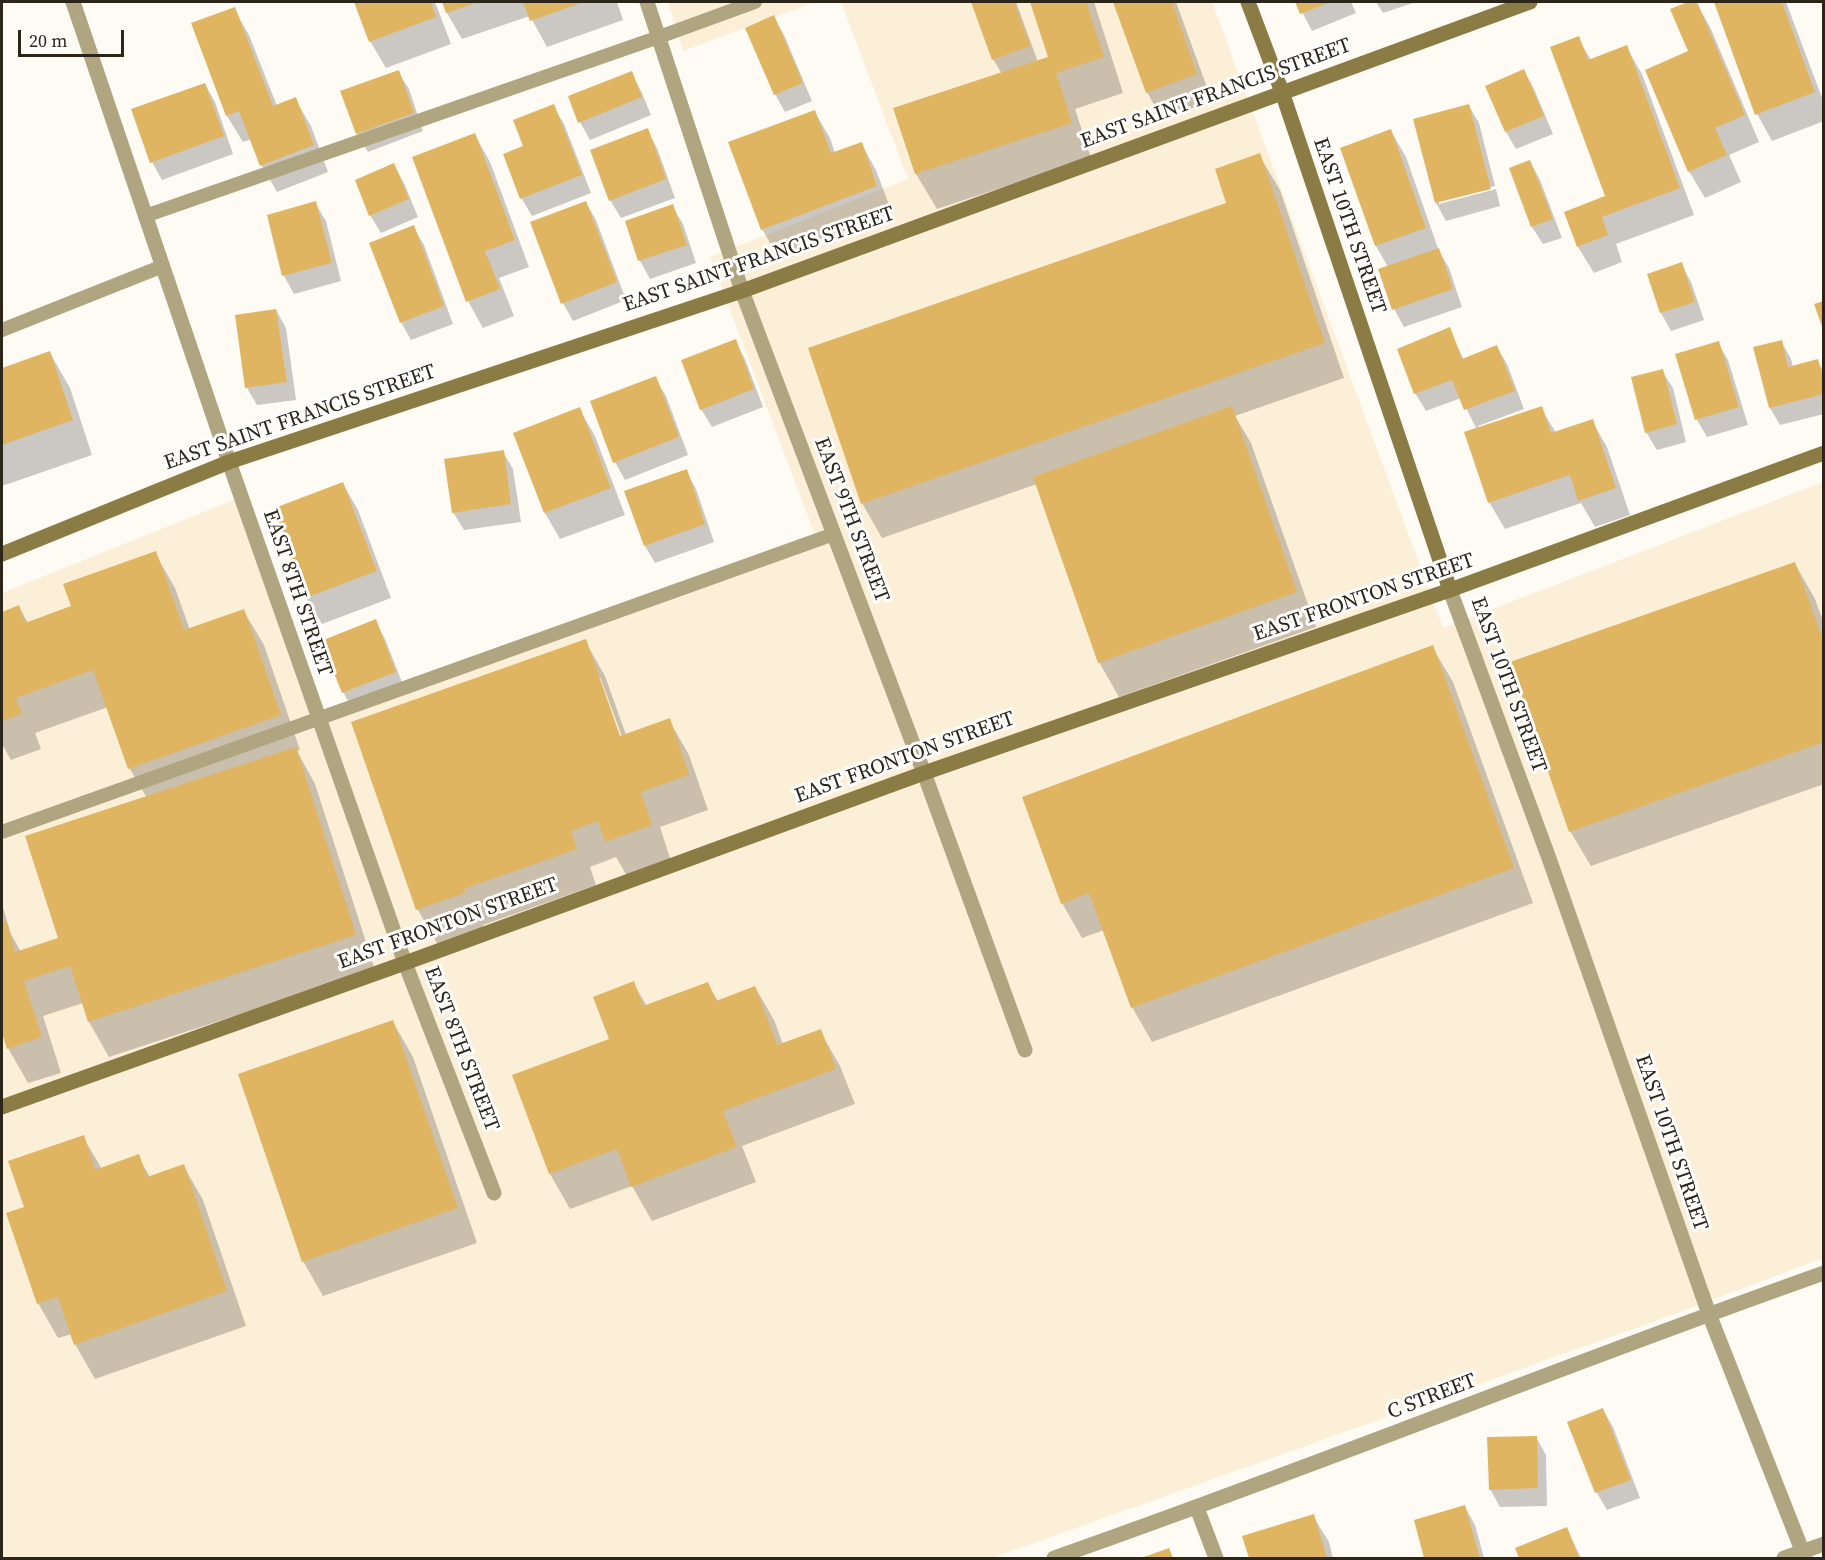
<!DOCTYPE html>
<html>
<head>
<meta charset="utf-8">
<style>
	body { margin:0 }
	#map { position:relative; width:1825px; height:1560px; overflow:hidden; background:#fefaf4; font-family:"Source Serif 4",serif }
	canvas { display:block }
	.frame { position:absolute; inset:0; border:3px solid #2c261a; pointer-events:none }
	.scale { position:absolute; left:18px; top:30px; width:106px; height:27px; box-sizing:border-box; border:3px solid #2c261a; border-top:0; padding-left:8px; font-size:18px; line-height:21px; white-space:nowrap; color:#2c261a; -webkit-text-stroke:4px #fff; paint-order:stroke }
</style>
</head>
<body>
<div id="map">
<canvas width="1825" height="1560"></canvas>
<div class="frame"></div>
<div class="scale">20 m</div>
</div>
<script>
const ctx = document.querySelector('canvas').getContext('2d');
ctx.lineJoin = 'round';
function fillPath(path, color) { ctx.fillStyle = color; ctx.fill(path, 'evenodd'); }
function stroke(path, color, width, dash) { ctx.strokeStyle = color; ctx.lineWidth = width; ctx.lineCap = dash ? 'butt' : 'round'; ctx.setLineDash(dash || []); ctx.stroke(path); }
function drawText(font, color, halo, rows, align = 'center') {
  ctx.font = font + ' "Source Serif 4",serif'; ctx.lineWidth = 6; ctx.setLineDash([]); ctx.textBaseline = 'middle'; ctx.strokeStyle = halo; ctx.fillStyle = color; for (const [text, x, y, turn = 0] of rows) {
    ctx.save(); ctx.translate(x, y); ctx.rotate((+turn || 0) * Math.PI / 180); ctx.textAlign = isNaN(turn) ? turn : align; if (halo) ctx.strokeText(text, 0, 0); ctx.fillText(text, 0, 0); ctx.restore();
  }
}
fillPath(new Path2D(`
	M668,2H815L683,51Z
	M841,2H1212L1443,628L1823,482V1258L1667,1317L992,1558H2V593L241,497L319,718L817,540L710,257L908,179Z`), '#fcefd7');
fillPath(new Path2D(`
	M356,2H435L451,44L386,68L370,41Z
	M443,2H617L623,20L547,47L530,16L462,39L447,13Z
	M972,2H1016L1038,62L1050,58L1032,2H1094L1123,93L1075,109L1091,158L937,209L916,174L895,109L1002,74L993,59Z
	M1115,2H1176L1212,101L1162,119L1147,92Z
	M1297,2H1351L1356,13L1312,31Z
	M1376,2H1416L1383,13Z
	M1692,2H1696L1710,27L1759,142L1729,155L1741,182L1705,198L1689,171L1690,52L1672,10Z
	M1715,2H1786L1824,103V121L1772,141L1757,114Z
	M234,9L249,35L277,106L295,99L311,126L328,172L277,192L262,166L252,139L243,142L227,116L193,24Z
	M774,17L784,35L812,101L785,112L775,94Z
	M1578,38L1591,60L1626,47L1642,74L1694,215L1616,244L1622,262L1594,273L1578,247L1566,212L1607,197Z
	M1524,71L1534,89L1553,134L1516,149L1506,132L1487,86Z
	M398,72L409,89L423,131L368,152L357,134L342,92Z
	M631,73L641,91L651,115L590,140L580,122Z
	M205,84L215,102L233,154L162,180L152,162Z
	M553,106L564,124L591,193L532,216L522,199L505,155L525,147Z
	M1469,106L1479,123L1495,186L1439,201V204L1496,189L1500,206L1446,221L1436,203L1415,120Z
	M814,111L830,138L835,153L861,143L876,170L892,213L778,256L762,229Z
	M647,130L657,148L675,198L621,218L610,200Z
	M1391,131L1406,157L1439,251L1449,268L1462,307L1404,327L1394,309L1388,267L1376,246L1342,148Z
	M475,135L490,162L529,267L499,278L514,316L483,328L468,301Z
	M1259,155L1280,190L1344,378L1235,416L1251,443L1316,627L1119,697L1099,662L1037,484L882,538L862,503L1228,204Z
	M1530,162L1540,180L1562,238L1543,244L1532,227L1511,169Z
	M394,165L404,183L418,217L381,233L370,215Z
	M315,203L326,221L341,281L294,294L284,276L268,216Z
	M586,203L596,220L626,300L573,321L563,303Z
	M672,206L683,224L696,263L650,279L640,261L627,222Z
	M413,227L424,245L453,324L411,340L401,322Z
	M1681,264L1691,282L1704,320L1671,331L1661,313L1649,275Z
	M276,310L286,328L296,400L257,405L247,388Z
	M1449,329L1464,360L1497,347L1507,364L1524,409L1478,426L1479,429L1541,408L1556,433L1592,421L1607,447L1630,515L1595,527L1581,503L1505,529L1489,502L1477,430L1461,398L1426,411L1415,393Z
	M735,341L745,359L763,407L712,427L701,409Z
	M1781,341L1791,359L1793,367L1817,361L1824,372V414L1780,425L1770,408Z
	M1718,343L1728,360L1748,425L1707,437L1697,420Z
	M50,353L70,388L92,455L2,486V369Z
	M1662,371L1673,388L1686,442L1657,450L1646,432Z
	M655,378L666,396L688,455L625,480L615,462L592,402Z
	M579,409L595,436L625,515L560,539L545,513L515,434Z
	M503,452L513,469L521,522L464,530L453,512Z
	M686,471L696,489L714,542L655,563L645,546L626,492Z
	M343,484L358,510L391,598L322,624L306,598L274,510Z
	M155,553L175,588L190,630L243,610L264,645L300,750L297,751L315,784L375,970L109,1057L89,1022L83,1003L43,1016L61,1073L28,1083L8,1048L2,1028V904L11,934L21,952L60,939L147,798L130,769L108,707L35,733L41,749L11,760L2,744V613L19,607L28,623L73,607Z
	M1795,564L1815,599L1824,624V784L1591,866L1570,831Z
	M375,621L385,639L405,690L353,710L343,692Z
	M585,641L605,676L626,735L669,720L689,755L708,810L660,827L671,861L627,876L616,857L590,867L596,885L483,925L484,928L438,945L418,910L353,723ZM597,677H600L624,742L621,743Z
	M1432,647L1453,682L1533,903L1152,1042L1132,1007L1104,930L1082,938L1062,903Z
	M633,983L647,1006L708,984L718,1001L755,987L775,1022L783,1045L820,1031L840,1066L855,1104L742,1146L756,1182L652,1221L632,1186L570,1209L550,1174L514,1076L610,1040Z
	M393,1022L413,1057L477,1243L323,1296L303,1261Z
	M83,1137L102,1169L138,1156L150,1177L183,1165L203,1200L246,1326L95,1379L75,1344L72,1334L58,1338L38,1303L26,1208Z
	M1603,1410L1613,1427L1640,1498L1607,1510L1597,1493L1569,1423Z
	M1536,1437L1546,1455L1547,1506L1500,1507L1490,1489Z
	M1465,1507L1475,1525L1484,1558H1426L1416,1521Z
	M1313,1516L1329,1542L1333,1558H1251L1244,1537Z
	M1567,1529L1581,1558H1520L1517,1548Z`), '#0003');
fillPath(new Path2D(`
	M354,2H431L436,17L369,42Z
	M442,2H479L446,13Z
	M523,2H584L530,21Z
	M971,2H1014L1030,46L992,60Z
	M1030,2H1086L1104,57L1056,73L1072,123L915,174L893,108L1048,57Z
	M1113,2H1172L1197,74L1146,93Z
	M1295,2H1331L1300,14Z
	M1688,2H1697L1745,115L1715,128L1727,155L1688,172L1645,70L1688,51L1670,9Z
	M1714,2H1782L1815,92L1755,115Z
	M235,7L273,106L296,97L314,145L260,166L239,111L226,116L191,23Z
	M774,15L803,83L774,95L745,28Z
	M1579,36L1588,60L1627,45L1680,188L1602,217L1608,235L1577,247L1564,212L1605,196L1550,47Z
	M1524,69L1544,116L1505,132L1485,86Z
	M399,70L414,113L356,134L340,91Z
	M632,71L642,97L578,123L568,96Z
	M205,83L224,136L150,163L131,109Z
	M554,104L582,175L520,199L503,154L523,146L513,120Z
	M1469,104L1491,189L1435,203L1413,119Z
	M815,110L831,153L862,142L877,186L761,230L728,142Z
	M648,128L666,179L609,201L590,150Z
	M1391,129L1426,228L1375,246L1340,148Z
	M475,133L515,240L485,251L500,289L466,302L412,157Z
	M1260,153L1325,343L861,504L808,348L1226,203L1215,169Z
	M1530,160L1553,219L1531,227L1509,168Z
	M394,163L409,199L369,216L355,180Z
	M316,201L332,263L282,276L267,215Z
	M586,201L617,282L561,304L530,222Z
	M673,204L687,245L638,261L625,221Z
	M414,225L444,306L400,323L369,243Z
	M1439,248L1453,289L1392,310L1378,269Z
	M1682,262L1695,302L1660,313L1647,274Z
	M1824,301V329H1823L1814,304Z
	M276,309L287,382L245,388L235,315Z
	M1450,327L1462,359L1497,345L1515,391L1464,410L1452,380L1414,394L1397,349Z
	M736,339L754,389L700,410L681,360Z
	M1782,340L1788,367L1818,359L1824,381V394L1769,408L1753,347Z
	M1719,341L1739,407L1695,420L1675,354Z
	M50,351L73,420L2,445V368Z
	M1663,369L1677,424L1645,433L1631,377Z
	M656,376L679,437L613,463L590,401Z
	M1232,406L1297,592L1098,663L1033,477Z
	M1542,406L1551,433L1593,419L1616,488L1578,501L1570,475L1488,503L1464,432Z
	M580,407L611,488L544,513L513,433Z
	M504,450L511,504L452,513L444,459Z
	M687,469L705,524L644,546L624,491Z
	M343,482L377,571L305,598L272,509Z
	M156,551L184,630L244,609L281,715L128,769L93,670L16,698L22,714L2,721V612L19,605L25,623L71,606L63,584Z
	M1795,562L1824,643V742L1569,832L1510,662Z
	M376,619L396,672L342,693L321,641Z
	M586,639L620,736L670,718L689,775L641,792L652,825L605,842L598,821L571,831L577,849L464,889L465,893L416,910L351,722Z
	M1433,645L1514,868L1131,1008L1089,893L1061,904L1022,797Z
	M296,747L356,935L88,1022L70,966L24,981L42,1037L7,1049L2,1033V923L6,921L15,952L58,938L25,836Z
	M634,981L643,1006L708,982L716,1001L755,986L777,1045L821,1029L836,1069L723,1111L737,1147L631,1187L617,1149L549,1174L512,1075L609,1039L593,997Z
	M393,1020L458,1208L302,1262L238,1074Z
	M84,1135L95,1170L139,1154L147,1177L184,1164L227,1291L74,1345L58,1297L37,1304L6,1213L24,1207L8,1161Z
	M1603,1408L1631,1480L1595,1493L1567,1422Z
	M1537,1436L1538,1488L1489,1490L1487,1437Z
	M1465,1505L1480,1558H1424L1414,1520Z
	M1314,1514L1327,1558H1249L1242,1536Z
	M1567,1527L1579,1558H1519L1515,1548Z
	M1169,1548L1173,1558H1141Z`), '#e0b562');
stroke(new Path2D(`
	M145,216L659,37L755,2
	M2,330L163,266
	M2,832L834,534`), '#afa581', 14);
stroke(new Path2D(`
	M73,2L229,462L405,963L494,1193
	M647,2L742,291L924,773L1025,1050
	M1450,590L1550,861L1709,1314L1805,1558
	M1197,1508L1216,1558
	M1054,1558C1312,1468 1566,1364 1824,1273
	M1784,1558L1824,1544`), '#afa581', 15);
stroke(new Path2D(`
	M1248,2L1282,92L1450,590
	M2,554L229,462L742,291L1530,2
	M2,1107L405,963L924,773L1450,590L1824,453`), '#8b7b44', 15);
drawText('21px', '#2c261a', '#fff', [
	["EAST SAINT FRANCIS STREET",1216,94,-20],
	["EAST 10TH STREET",1349,226,71],
	["EAST SAINT FRANCIS STREET",759,260,-19],
	["EAST SAINT FRANCIS STREET",300,418,-19],
	["EAST 9TH STREET",851,520,69],
	["EAST 8TH STREET",297,593,71],
	["EAST FRONTON STREET",1364,598,-19],
	["EAST 10TH STREET",1508,685,70],
	["EAST FRONTON STREET",905,758,-20],
	["EAST FRONTON STREET",448,924,-20],
	["EAST 8TH STREET",461,1049,69],
	["EAST 10TH STREET",1671,1143,71],
	["C STREET",1432,1397,-21]
]);
</script>
</body>
</html>
